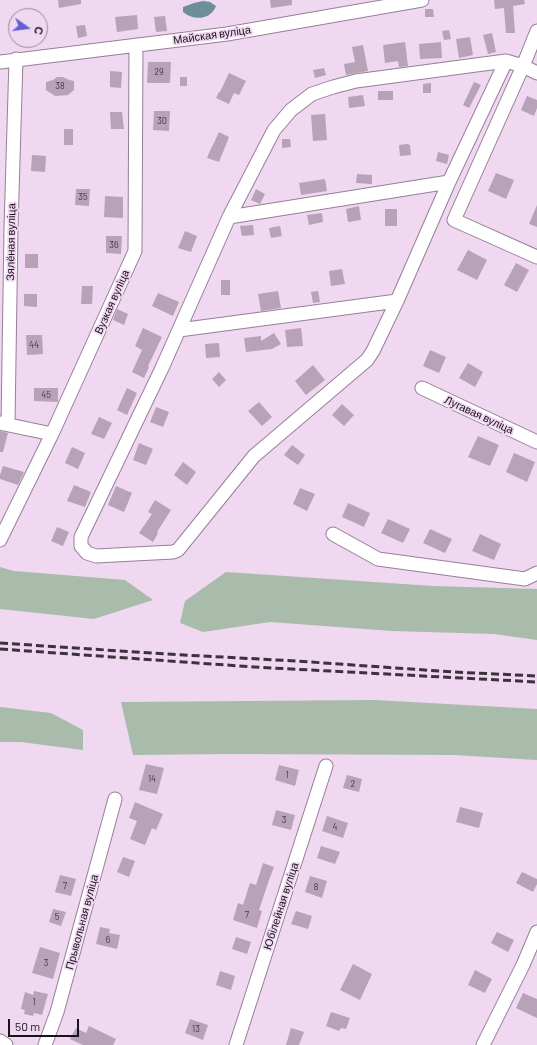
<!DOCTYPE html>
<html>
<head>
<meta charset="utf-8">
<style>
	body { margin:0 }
	#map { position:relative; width:537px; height:1045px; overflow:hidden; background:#efd8f0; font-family:Barlow,sans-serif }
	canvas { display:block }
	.north { position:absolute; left:8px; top:8px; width:40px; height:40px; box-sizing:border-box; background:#efd8f0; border:1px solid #9a899a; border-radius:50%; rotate:104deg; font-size:11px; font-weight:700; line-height:16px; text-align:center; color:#1a121a }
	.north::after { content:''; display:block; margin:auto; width:14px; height:18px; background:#655dd7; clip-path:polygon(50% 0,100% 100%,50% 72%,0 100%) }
	.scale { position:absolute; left:8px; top:1019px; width:71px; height:18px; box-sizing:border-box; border:2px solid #1a121a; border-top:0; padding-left:5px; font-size:12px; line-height:14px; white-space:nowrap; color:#1a121a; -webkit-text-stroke:3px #efd8f0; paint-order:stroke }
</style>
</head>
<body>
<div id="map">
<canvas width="537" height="1045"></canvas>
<div class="north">С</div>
<div class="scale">50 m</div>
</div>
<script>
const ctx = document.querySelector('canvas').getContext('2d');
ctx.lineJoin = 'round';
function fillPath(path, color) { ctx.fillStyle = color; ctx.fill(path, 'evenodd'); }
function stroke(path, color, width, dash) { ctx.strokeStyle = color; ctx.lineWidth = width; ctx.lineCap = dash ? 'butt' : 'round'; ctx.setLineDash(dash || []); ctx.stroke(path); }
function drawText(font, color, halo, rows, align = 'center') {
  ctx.font = font + ' Barlow,sans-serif'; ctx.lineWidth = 3.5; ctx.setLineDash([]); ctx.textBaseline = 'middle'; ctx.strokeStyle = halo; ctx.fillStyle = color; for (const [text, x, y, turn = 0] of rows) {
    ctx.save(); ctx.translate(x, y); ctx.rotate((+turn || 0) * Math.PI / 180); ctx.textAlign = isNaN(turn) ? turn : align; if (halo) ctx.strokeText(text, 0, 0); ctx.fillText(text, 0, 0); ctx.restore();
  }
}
fillPath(new Path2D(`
	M0,567L14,571L125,580L153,600L94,619L0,609Z
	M226,572L433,586L537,589V640L494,634L392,631L270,622L203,632L180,623L185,601Z
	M375,700L537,709V760L454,755L229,754L133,755L121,702Z
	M0,707L51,713L83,730V750L21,742H0Z`), '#a9bbaa');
fillPath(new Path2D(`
	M203,1L210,2L216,6C211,20 193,21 183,12V7L194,3Z`), '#6c8f99');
fillPath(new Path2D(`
	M58,0H81V4L59,8Z
	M270,0H292V5L271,8Z
	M494,0H524L525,4L513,6L515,33H506L504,8L495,9Z
	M425,9H433L434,17H425Z
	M137,15L138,29L117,32L115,17Z
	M165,16L167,31L156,32L154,17Z
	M85,25L87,36L78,38L76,26Z
	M449,30L451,39L444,40L442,31Z
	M492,33L496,52L488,54L483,35Z
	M470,37L473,55L459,58L456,39Z
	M405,42L408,66L399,67L398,61L385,63L383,45Z
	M441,42L442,58L420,59L419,44Z
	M363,45L368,71L346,75L344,64L355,62L352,47Z
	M148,62H171L170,83H147Z
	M324,68L326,75L315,78L313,70Z
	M110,71L122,72L121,88L110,87Z
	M229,73L246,81L239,95L234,93L229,104L216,98L219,92H220Z
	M57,77H63L69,80L74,81V90L68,95L55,96L46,90V82L53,80Z
	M180,77H187V86H180Z
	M474,82L481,85L469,108L463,105Z
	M431,83V93H423V84Z
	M378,91H393V100H378Z
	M363,95L365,106L349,108L348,97Z
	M527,96L537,100V108L534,116L521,110Z
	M154,111H170L169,131L153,130Z
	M110,112H122L124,129H111Z
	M325,114L327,140L313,141L311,115Z
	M64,129H73V145H64Z
	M219,132L229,137L219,162L207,158L212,146V147Z
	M282,139H290L291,147L282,148Z
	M407,144L410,145L411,155L400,156L399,145Z
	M438,152L449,155L447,164L436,161Z
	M32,155L46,156L45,172L31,171Z
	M496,173L514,180L506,199L488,191Z
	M357,174L372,175V184L356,183Z
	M325,179L327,191L301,195L299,183Z
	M76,189H90L89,206L75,205Z
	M256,189L265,194L260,204L251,200Z
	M105,196L123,197V218L104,217Z
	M537,205V227L529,224Z
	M359,206L361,220L348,222L346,209Z
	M385,209H397V226H385Z
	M322,213L323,222L309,225L307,215Z
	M253,225L254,235L242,236L240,226Z
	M280,226L282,236L271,238L269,228Z
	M185,231L197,236L191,252L178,248Z
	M106,236H122L121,254L106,253Z
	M468,250L487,260L477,280L457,270Z
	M25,254H38V268H25Z
	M516,263L529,270L517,292L504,285Z
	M342,269L345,284L331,286L329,271Z
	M221,280H230V295H221Z
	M82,286H93L92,304H81Z
	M278,291L281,308L261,311L258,294Z
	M318,291L320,302L313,303L311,292Z
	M158,293L179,302L173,316L152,306Z
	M24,294H37V307L24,306Z
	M117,309L128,314L124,325L113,320Z
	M143,328L162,337L148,366L149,367L144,378L132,372L142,350L135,346Z
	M301,328L303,346L287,347L285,330Z
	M274,333L281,344L272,349L246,352L244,338L261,336V341Z
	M26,335H42L43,354L27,355Z
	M219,343L220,357L206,358L205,344Z
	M430,350L446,357L439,373L423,366Z
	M468,363L483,372L475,387L459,378Z
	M313,365L325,380L306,395L295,381Z
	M219,372L226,380L219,387L212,379Z
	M34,388H58V402L34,401Z
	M127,388L137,393L127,415L117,410Z
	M259,402L272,417L262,426L248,411Z
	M342,404L354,415L344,426L332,415Z
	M156,407L169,412L163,427L150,422Z
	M99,417L112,423L104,439L91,434Z
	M0,431L8,433L3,452H0Z
	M478,436L499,445L490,466L468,457Z
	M139,443L153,449L146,465L133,460Z
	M292,445L305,455L298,465L284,455Z
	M72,447L85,453L78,469L65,463Z
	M514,453L535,462L527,482L506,472Z
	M183,462L196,472L187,485L174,475Z
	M3,466L24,472L18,485L0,479V475Z
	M74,485L91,492L85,507L67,501Z
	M116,486L132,493L124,512L108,505Z
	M300,488L315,494L307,511L293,504Z
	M155,500L171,510L157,532L158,533L153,542L139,533L152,514L148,512Z
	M348,503L370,513L364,527L342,517Z
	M388,519L410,529L403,543L381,533Z
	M57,527L69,532L63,546L51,541Z
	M430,529L452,539L445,553L423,543Z
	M480,534L501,544L494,560L472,551Z
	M146,764L164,768L157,794L139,790Z
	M279,765L299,770L295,786L275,780Z
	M347,775L362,779L359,792L343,788Z
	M135,802L163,814L156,830L152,828L145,845L130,839L137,821L129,818Z
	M460,807L483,813L479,828L456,822Z
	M276,810L295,815L291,830L272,825Z
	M327,816L348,823L343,838L322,831Z
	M321,846L340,852L335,864L317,858Z
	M123,857L135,861L129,877L117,872Z
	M263,863L274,867L269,880L259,910L262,911L257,928L233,920L238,903L243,905L250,883L256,885Z
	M522,872L537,879V884L533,892L516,883Z
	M60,875L76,879L71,896L55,892Z
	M310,876L327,881L322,898L305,892Z
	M53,909L66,912L61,926L49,922Z
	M296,911L312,916L308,929L291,924Z
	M100,927L110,929L109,933L120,935L117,949L96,944Z
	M497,932L514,940L508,952L491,943Z
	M236,937L251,942L247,954L232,949Z
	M40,947L60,953L53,979L32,973Z
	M353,964L372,974L360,1000L340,990Z
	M475,970L492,979L485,993L468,985Z
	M220,971L235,976L231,990L216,985Z
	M34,991L48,994L42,1015L34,1013L33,1016L24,1014L25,1010L21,1009L25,992L33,995Z
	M523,993L537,999V1018L516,1008Z
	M331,1012L350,1018L346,1029L341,1028L339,1031L326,1026Z
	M190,1019L208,1025L203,1040L185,1033Z
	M89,1026L116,1039L113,1045H83L70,1039L76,1028L86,1033Z
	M291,1028L304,1032L299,1045H286Z`), '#b7a2b8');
const minor = new Path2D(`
	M537,31L523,66L454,220L537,257
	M0,62L227,34L422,0
	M229,217L449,182
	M397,301L373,351L367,360L254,456L178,550L173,552L96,556L87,553L81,546V537L162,368L229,217L274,130L291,110L312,94L333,87L356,81L506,61
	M179,330L397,301L449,182L506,61L523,66L537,73
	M422,388L537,442
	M0,423L52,434
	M8,424L11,228L16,59
	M333,534L378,559L525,579L537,573
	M0,540L52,434L135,251L136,45
	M0,1041L6,1045
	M45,1045L57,1012L115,799
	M236,1045L326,766
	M483,1045L523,965L537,932`);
stroke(minor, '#958096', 15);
stroke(minor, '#fff', 13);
stroke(new Path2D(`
	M0,643L166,654L296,661L454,672L537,676
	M0,649L254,667L537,682`), '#3c323c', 3, [8, 4]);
drawText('9px', '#413642', null, [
	["29",159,72],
	["38",60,86],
	["30",162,121],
	["35",83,197],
	["36",114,245],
	["44",34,345],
	["45",46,395],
	["1",287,775],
	["14",152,779],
	["2",353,784],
	["3",284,820],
	["4",335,827],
	["7",65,886],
	["8",316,887],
	["7",247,915],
	["5",57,917],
	["6",108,940],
	["3",46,963],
	["1",34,1002],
	["13",196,1029]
]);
drawText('11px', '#1a121a', '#efd8f0', [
	["Майская вуліца",212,35,-8],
	["Зялёная вуліца",11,242,-89],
	["Вузкая вуліца",112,302,-66],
	["Лугавая вуліца",479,415,25],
	["Юбілейная вуліца",281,906,-72],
	["Прывольная вуліца",82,922,-75]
]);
</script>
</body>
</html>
